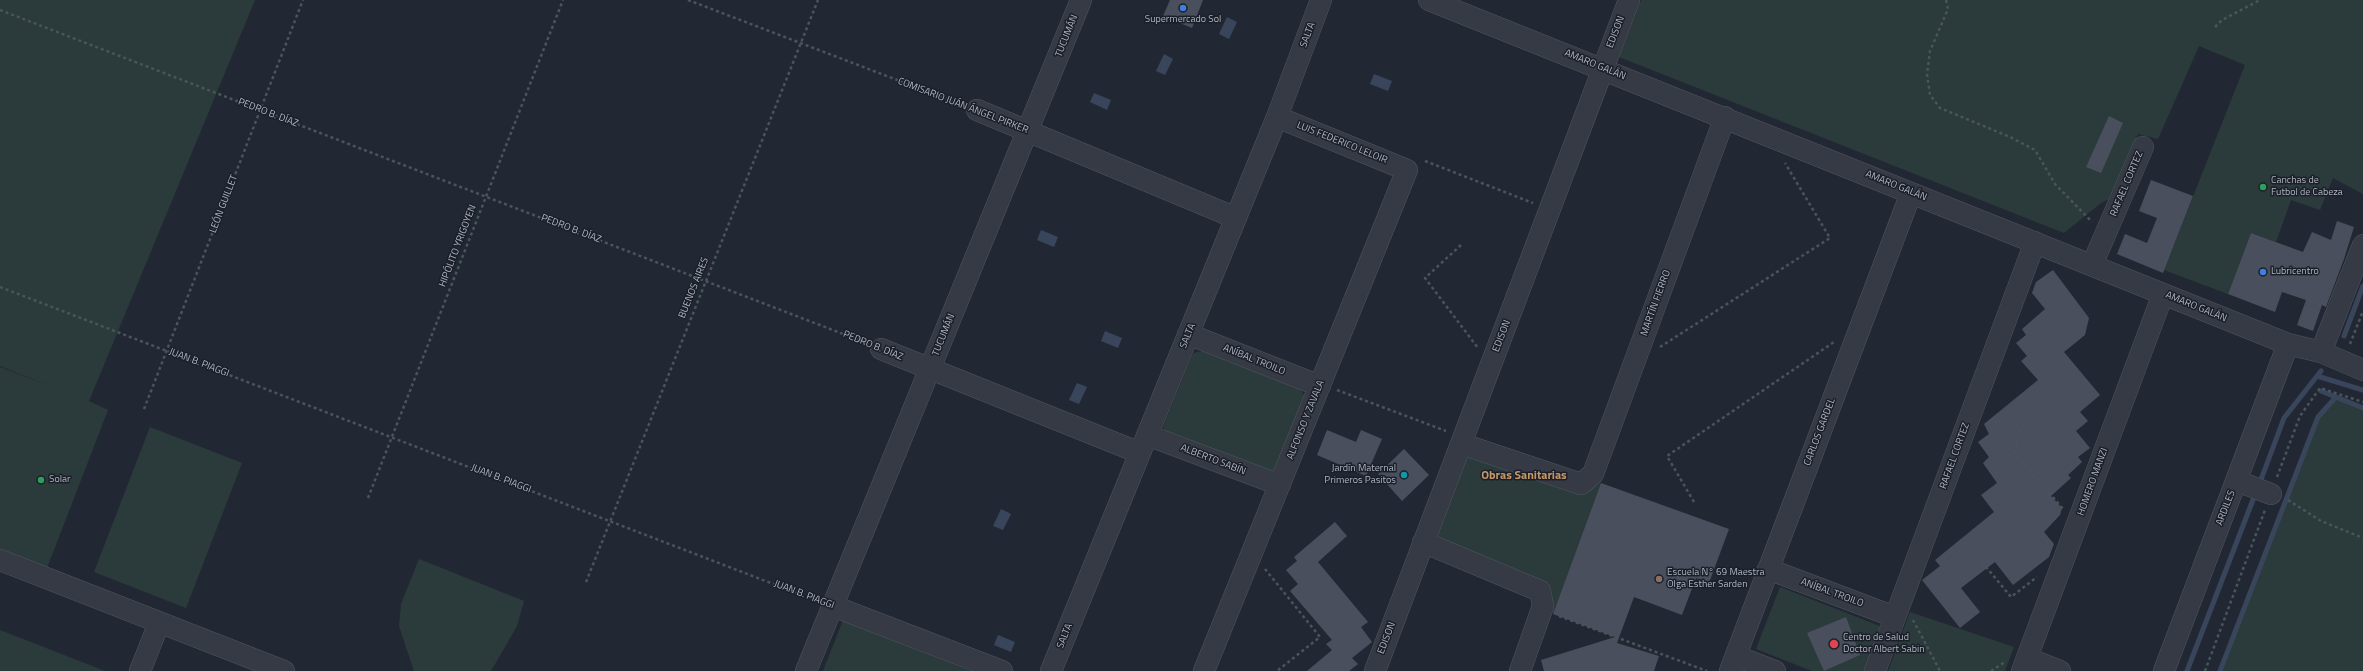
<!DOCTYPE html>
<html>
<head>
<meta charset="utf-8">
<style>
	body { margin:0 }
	canvas { display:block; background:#222833 }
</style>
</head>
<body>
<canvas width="2363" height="671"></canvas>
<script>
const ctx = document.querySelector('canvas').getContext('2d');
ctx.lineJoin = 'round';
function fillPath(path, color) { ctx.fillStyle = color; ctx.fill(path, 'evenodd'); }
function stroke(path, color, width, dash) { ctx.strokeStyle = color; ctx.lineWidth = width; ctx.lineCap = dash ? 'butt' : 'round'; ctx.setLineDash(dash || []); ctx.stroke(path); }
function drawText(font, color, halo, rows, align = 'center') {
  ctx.font = font + ' "Titillium Web",sans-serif'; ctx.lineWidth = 3; ctx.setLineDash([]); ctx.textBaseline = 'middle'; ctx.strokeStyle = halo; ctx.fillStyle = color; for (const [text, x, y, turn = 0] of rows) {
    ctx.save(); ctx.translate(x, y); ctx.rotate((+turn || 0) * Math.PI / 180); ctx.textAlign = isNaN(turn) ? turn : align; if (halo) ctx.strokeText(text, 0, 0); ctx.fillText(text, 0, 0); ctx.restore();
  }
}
fillPath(new Path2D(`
	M0,0H255L89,401L108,410L47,568L0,550V367L52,387L0,366Z
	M1641,0H2363V194L2333,178L2320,210L2291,200L2276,242L2251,233L2228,294L2164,270L2245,65L2199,46L2158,139L2138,134L2115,196L2101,203L2064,233L1619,57Z
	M1203,351L1300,389L1306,398L1280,469L1267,476L1168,437L1163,427L1193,353Z
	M2336,397L2363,408V671H2220L2318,417Z
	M150,427L242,463L186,608L94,572Z
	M1473,455L1582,492L1601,483L1553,614L1546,584L1439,540L1435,532L1463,461Z
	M419,559L524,601L517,626L491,671H414L399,626L401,604Z
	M1780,587L1885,628L1869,671H1812L1756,649Z
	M1910,612L2014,647L2005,671H1888Z
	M843,620L970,671H823Z
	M0,630L105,671H0Z`), '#2b3a3b');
fillPath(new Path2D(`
	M1227,17L1237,22L1229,39L1219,34Z
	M1164,54L1173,59L1165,75L1156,71Z
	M1374,74L1392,81L1388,91L1370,84Z
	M1094,93L1111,100L1107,110L1090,102Z
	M1041,230L1058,237L1054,247L1037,240Z
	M1105,331L1122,338L1118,348L1101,341Z
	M1077,383L1087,387L1079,404L1069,400Z
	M1001,509L1011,514L1003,530L993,526Z
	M998,635L1015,642L1011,652L994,645Z`), '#39455b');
stroke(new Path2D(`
	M2344,336L2363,286
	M2317,376L2363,390
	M2321,391L2363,408
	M2259,485L2284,418L2321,371
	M2187,671L2256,492
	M2220,671L2318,417L2336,397`), '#39455b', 5);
fillPath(new Path2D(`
	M1170,0H1203L1192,28L1163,16Z
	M2109,116L2123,123L2101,173L2086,167Z
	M2151,180L2193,196L2163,273L2117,254L2125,234L2147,243L2157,218L2139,211Z
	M2337,221L2354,227L2344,259L2326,307L2322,305L2313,331L2297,325L2306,300L2282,292L2275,312L2228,294L2251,233L2303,252L2312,232L2331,240Z
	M2053,270L2089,318L2085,335L2064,352L2100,395L2080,412L2088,421L2076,431L2090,448L2078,457L2082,462L2068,475L2071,478L2051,496L2062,508L2060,515L2044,532L2054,544L2049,557L2013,585L1995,562L1961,588L1980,612L1960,628L1922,580L1940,566L1935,560L1994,512L1981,495L1997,483L1983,463L1989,457L1978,442L1989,434L1984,424L2038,380L2021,361L2027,356L2016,343L2026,335L2022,329L2045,309L2032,293L2036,282Z
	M1327,430L1356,442L1361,430L1382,439L1366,476L1317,455Z
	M1404,449L1429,475L1402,501L1378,474Z
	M1601,483L1729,529L1709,583L1696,578L1682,615L1634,597L1617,643L1659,656L1654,671H1544L1541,660L1615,637L1553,614Z
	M1335,522L1347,536L1318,562L1368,622L1361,627L1372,642L1352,658L1358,664L1349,671H1307L1332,650L1326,644L1332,640L1290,591L1298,584L1286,570L1297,561L1294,557Z
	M1846,617L1860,655L1824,671L1807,633Z`), '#494f5d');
const minor = new Path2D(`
	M1429,0L2288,344L2321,352L2363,370
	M977,110L1236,218
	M2092,265L2143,147
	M1188,334L1320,386
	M881,349L1140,453
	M2321,352L2363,245
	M1147,435L1280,485
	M1462,444L1581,484L1593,474L1725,117
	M2237,481L2271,494
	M1423,542L1540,591L1543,606L1520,671
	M0,560L284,671
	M1768,569L1895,617
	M833,606L1002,671
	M1736,656L1775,671
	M2027,658L2060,671
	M140,671L159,623
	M806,671L1081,0
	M1051,671L1277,117L1321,0
	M1204,671L1407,170L1277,117
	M1375,671L1629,0
	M1730,671L1911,193
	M1875,671L2035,242
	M2022,671L2163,294
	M2164,671L2288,344`);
stroke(minor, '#50555f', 22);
stroke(new Path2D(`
	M688,0L960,104
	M1946,0L1948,9L1930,51L1927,74L1930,95L1940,108L2010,137L2035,150L2055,184L2092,222
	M0,10L864,342
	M2215,27L2222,20L2260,0
	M1425,161L1533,203
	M1461,245L1425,278L1478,348
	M0,287L815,600
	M2350,344L2363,311
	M1660,347L1830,238L1785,163
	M1337,390L1446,431
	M2043,408L2020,428L2015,453L2063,509
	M144,409L303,0
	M2277,477L2300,416L2320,388L2363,402
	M368,498L563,0
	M2288,500L2321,521L2363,538
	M1694,502L1667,456L1834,342
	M1982,562L2011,597L2037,577
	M1265,569L1320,637L1277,671
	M586,582L818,0
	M1559,616L1707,671
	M1913,620L1940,671
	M1991,671L2005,662
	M2205,671L2265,510`), '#485559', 2.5, [3, 3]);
stroke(minor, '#353a44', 21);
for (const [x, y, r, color] of [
	[1183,8,4,"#3f7fe0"],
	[2263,187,4,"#2e9e5b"],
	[2263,272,4,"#3f7fe0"],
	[1404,475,4,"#0f9aa8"],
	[41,480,4,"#2e9e5b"],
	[1659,579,4,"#8d6e63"],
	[1834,644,5,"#e0444e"]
]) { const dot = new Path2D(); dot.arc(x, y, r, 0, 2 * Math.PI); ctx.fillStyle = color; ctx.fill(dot); stroke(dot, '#1b1f29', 1.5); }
drawText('10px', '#afb5c1', '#1b1f29', [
	["Supermercado Sol",1183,20,"center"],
	["Canchas de",2271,181],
	["Futbol de Cabeza",2271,193],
	["Lubricentro",2271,272],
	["Jardín Maternal",1396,469,"right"],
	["Primeros Pasitos",1396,481,"right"],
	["Solar",49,480],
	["Escuela N° 69 Maestra",1667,573],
	["Olga Esther Sarden",1667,585],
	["Centro de Salud",1843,638],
	["Doctor Albert Sabin",1843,650]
], 'left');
drawText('10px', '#afb5c1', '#1b1f29', [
	["EDISON",1616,32,-69],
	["SALTA",1308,35,-69],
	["TUCUMÁN",1067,36,-68],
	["AMARO GALÁN",1595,65,22],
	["COMISARIO JUÁN ÁNGEL PIRKER",963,106,21],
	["PEDRO B. DÍAZ",268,113,21],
	["LUIS FEDERICO LELOIR",1342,143,22],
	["RAFAEL CORTEZ",2127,184,-67],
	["AMARO GALÁN",1896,186,22],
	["LEÓN GUILLET",224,204,-69],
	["PEDRO B. DÍAZ",571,229,21],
	["HIPÓLITO YRIGOYEN",458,246,-69],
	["BUENOS AIRES",694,288,-68],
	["MARTÍN FIERRO",1656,303,-70],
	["AMARO GALÁN",2196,307,22],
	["TUCUMÁN",944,335,-68],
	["SALTA",1188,336,-68],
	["EDISON",1502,336,-69],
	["PEDRO B. DÍAZ",873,346,22],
	["ANÍBAL TROILO",1254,360,22],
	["JUAN B. PIAGGI",199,363,21],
	["ALFONSO Y ZAVALA",1306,420,-68],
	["CARLOS GARDEL",1820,432,-69],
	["RAFAEL CORTEZ",1955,456,-70],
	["ALBERTO SABÍN",1213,460,21],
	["JUAN B. PIAGGI",501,479,21],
	["HOMERO MANZI",2093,482,-70],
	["ARDILES",2226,508,-69],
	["ANÍBAL TROILO",1832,593,20],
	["JUAN B. PIAGGI",804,595,21],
	["SALTA",1065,636,-68],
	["EDISON",1387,638,-69]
]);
drawText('bold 12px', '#c49768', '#1b1f29', [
	["Obras Sanitarias",1524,476]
]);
</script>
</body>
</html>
